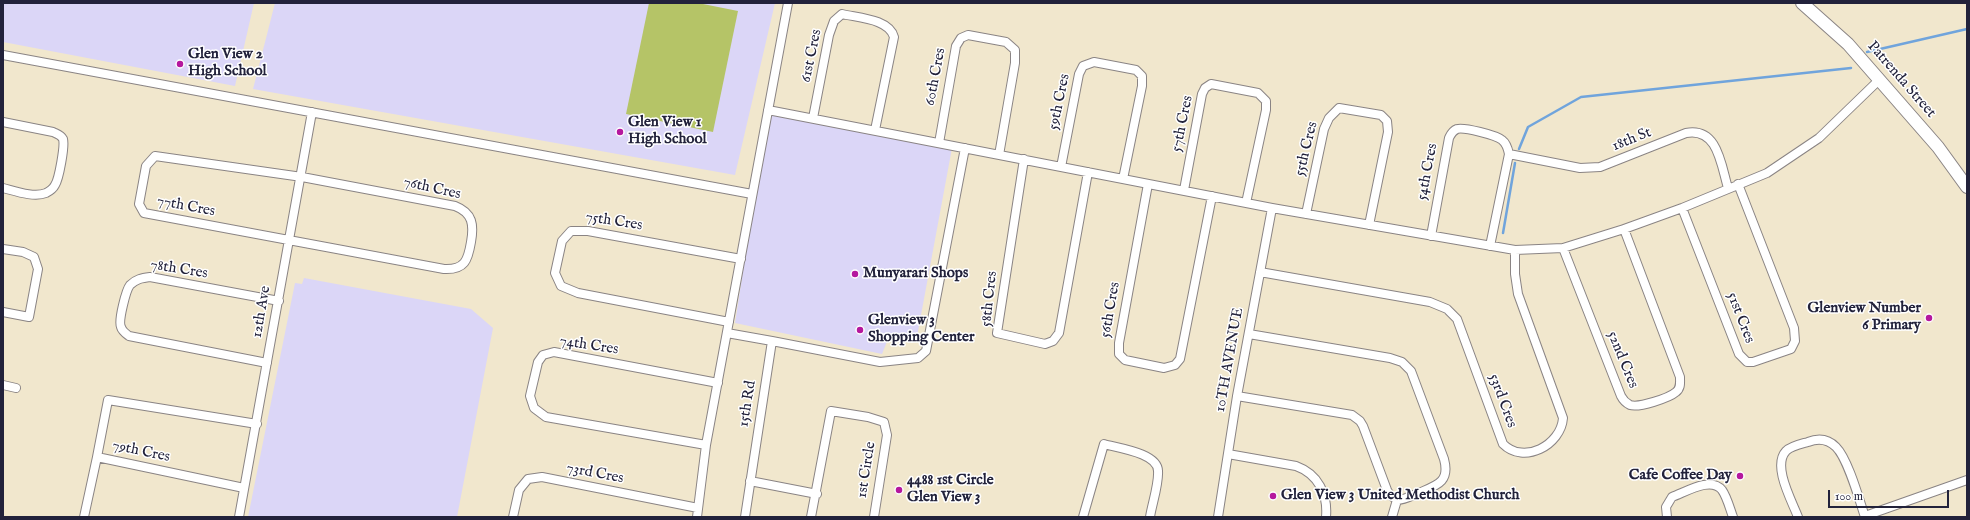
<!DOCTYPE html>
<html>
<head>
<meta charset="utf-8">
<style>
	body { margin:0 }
	#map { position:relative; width:1970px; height:520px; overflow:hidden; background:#f1e7cd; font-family:"IM FELL English",serif }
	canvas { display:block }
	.frame { position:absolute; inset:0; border:4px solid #22223b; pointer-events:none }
	.scale { position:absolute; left:1828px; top:490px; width:121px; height:18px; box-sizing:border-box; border:2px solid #22223b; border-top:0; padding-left:5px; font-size:12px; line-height:14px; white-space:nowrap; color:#22223b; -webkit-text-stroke:3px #fff; paint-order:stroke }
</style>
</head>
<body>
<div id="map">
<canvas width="1970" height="520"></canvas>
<div class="frame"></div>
<div class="scale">100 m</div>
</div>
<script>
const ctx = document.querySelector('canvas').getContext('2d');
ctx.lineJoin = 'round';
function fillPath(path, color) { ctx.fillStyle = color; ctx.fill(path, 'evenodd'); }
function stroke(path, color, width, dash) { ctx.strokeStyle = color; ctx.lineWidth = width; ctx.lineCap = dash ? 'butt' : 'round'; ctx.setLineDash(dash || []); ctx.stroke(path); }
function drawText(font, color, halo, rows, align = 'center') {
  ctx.font = font + ' "IM FELL English",serif'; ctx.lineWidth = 3; ctx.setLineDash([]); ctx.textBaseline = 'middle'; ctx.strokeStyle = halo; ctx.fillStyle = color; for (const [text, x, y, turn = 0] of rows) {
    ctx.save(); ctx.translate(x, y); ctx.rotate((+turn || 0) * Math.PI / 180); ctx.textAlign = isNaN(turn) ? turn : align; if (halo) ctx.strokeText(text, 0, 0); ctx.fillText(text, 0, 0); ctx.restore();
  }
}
fillPath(new Path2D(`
	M3,3H254L235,86L3,42Z
	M275,3H775L735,175L253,89Z
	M772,113L952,148L916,342L888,339L882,354L735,323L757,180Z
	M304,278L471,309L493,328L457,517H248L295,283L302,284Z`), '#dbd6f7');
fillPath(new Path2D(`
	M649,3H698L738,11L713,132L626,114Z`), '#b5c467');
stroke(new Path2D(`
	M1867,52L1967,29
	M1519,149L1528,127L1581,97L1851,68
	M1503,233L1515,163`), '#70a4dc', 2.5);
const street = new Path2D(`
	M3,55L752,194
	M768,110L1272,208L1515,250L1563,248L1624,229L1682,208L1767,173L1819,138L1879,80
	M813,118L829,35L834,21L842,14C859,18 889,19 894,37L875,130
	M3,122L53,132C57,134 61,135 63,139C65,146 59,179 55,185C53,189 50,191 46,193C34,198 15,191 3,188
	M939,143L956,46L961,38L968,35L1006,42L1015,50V63L999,155
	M1509,154L1580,168L1600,167L1686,133C1718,127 1721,165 1728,188
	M155,156L302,177L455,206C473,213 474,225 471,242C468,260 465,270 444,269L144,213L139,204L146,166Z
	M1024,159L997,333L1045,344L1053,341L1059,333L1088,172
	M1061,167L1079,74L1083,66L1094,62L1136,70L1142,76V86L1123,179
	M1148,184L1119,343V354L1125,360L1164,368L1175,365L1180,359L1212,196
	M1184,190L1202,94L1205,88L1211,84L1258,93L1266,101V110L1246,203
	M1682,208L1739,354L1747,362H1753L1791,349L1795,341L1794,328L1738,184
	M1306,214L1324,129L1329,118L1339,108L1381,115L1387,121L1388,132L1369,225
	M1431,236L1449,138C1451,134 1452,131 1457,129C1464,127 1496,135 1502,140C1506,143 1508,149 1509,154L1490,246
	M1563,248L1621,396C1623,400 1626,403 1630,405C1639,408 1669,398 1676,392C1681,388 1680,383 1680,377L1624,229
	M3,249L23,252L34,257L38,269L29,317L3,312
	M1260,272L1430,302L1447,309L1457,319L1503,444C1524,465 1561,445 1563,418L1518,294L1515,274V250
	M729,322L578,293L561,286L555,273L562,241L571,231H588L741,259
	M727,333L772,341L745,517
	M772,341L880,362L918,358L926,351L965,148
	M267,363L129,336C125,333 122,331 121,327C118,321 126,290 130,285C136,279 142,278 150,277L279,301
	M3,385L16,388
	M1237,396L1352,415L1360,421L1363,426L1387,490L1390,495L1397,500C1405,500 1413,495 1421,492C1438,485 1450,481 1444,459L1411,371L1402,362L1390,358L1249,334
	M706,445L546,417L534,408L530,396L538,362L543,355L554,352L718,383
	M1228,454L1296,466C1318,474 1328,494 1326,517
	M750,481L817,494
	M244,488L97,457L108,400L257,424
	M1865,516L1967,480
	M84,517L97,457
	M239,517L312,112
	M513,517L519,490L528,479L542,477L698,508
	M697,517L706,445L788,3
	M811,517L831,411L868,417L884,422L887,435L874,517
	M1083,517L1104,444C1118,448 1158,453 1158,471C1159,484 1152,504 1150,517
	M1218,517L1237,396L1272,208
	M1392,517L1397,500
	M1667,517L1666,507L1672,497C1686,492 1711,476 1722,490C1727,497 1730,509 1733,517
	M1798,517C1792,501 1772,466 1786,451C1791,446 1801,444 1808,442C1818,438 1828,439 1836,447C1848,459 1859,499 1865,517`);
const secondary = new Path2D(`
	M1802,3L1848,44L1938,147L1967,187`);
stroke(street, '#8a8484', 10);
stroke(secondary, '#8a8484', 14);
stroke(street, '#fff', 8);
stroke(secondary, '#fff', 12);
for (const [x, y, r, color] of [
	[180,64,4,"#b5179e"],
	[620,132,4,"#b5179e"],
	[855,274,4,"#b5179e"],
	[1929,318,4,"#b5179e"],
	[860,330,4,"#b5179e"],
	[1740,476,4,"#b5179e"],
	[899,490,4,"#b5179e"],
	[1273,496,4,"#b5179e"]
]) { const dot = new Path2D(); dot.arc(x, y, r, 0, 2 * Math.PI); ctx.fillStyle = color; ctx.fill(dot); stroke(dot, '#fff', 1.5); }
drawText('bold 15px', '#22223b', '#fff', [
	["Glen View 2",188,55],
	["High School",188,72],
	["Glen View 1",628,123],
	["High School",628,140],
	["Munyarari Shops",863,274],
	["Glenview Number",1921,309,"right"],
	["6 Primary",1921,326,"right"],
	["Glenview 3",868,321],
	["Shopping Center",868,338],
	["Cafe Coffee Day",1732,476,"right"],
	["4488 1st Circle",907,481],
	["Glen View 3",907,498],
	["Glen View 3 United Methodist Church",1281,496]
], 'left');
drawText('15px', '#22223b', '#fff', [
	["61st Cres",812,56,-78],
	["60th Cres",936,77,-79],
	["Patrenda Street",1901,80,49],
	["59th Cres",1060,102,-78],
	["57th Cres",1183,124,-78],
	["18th St",1632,140,-22],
	["55th Cres",1307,149,-76],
	["54th Cres",1428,172,-79],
	["76th Cres",432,189,13],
	["77th Cres",186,207,11],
	["75th Cres",614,222,9],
	["78th Cres",179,270,9],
	["58th Cres",990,299,-84],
	["56th Cres",1111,310,-80],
	["12th Ave",262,312,-80],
	["51st Cres",1740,318,69],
	["74th Cres",589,346,9],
	["10TH AVENUE",1230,360,-80],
	["52nd Cres",1622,360,68],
	["53rd Cres",1502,401,70],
	["15th Rd",748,404,-81],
	["79th Cres",141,452,12],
	["1st Circle",867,470,-81],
	["73rd Cres",595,474,11]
]);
</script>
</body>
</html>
